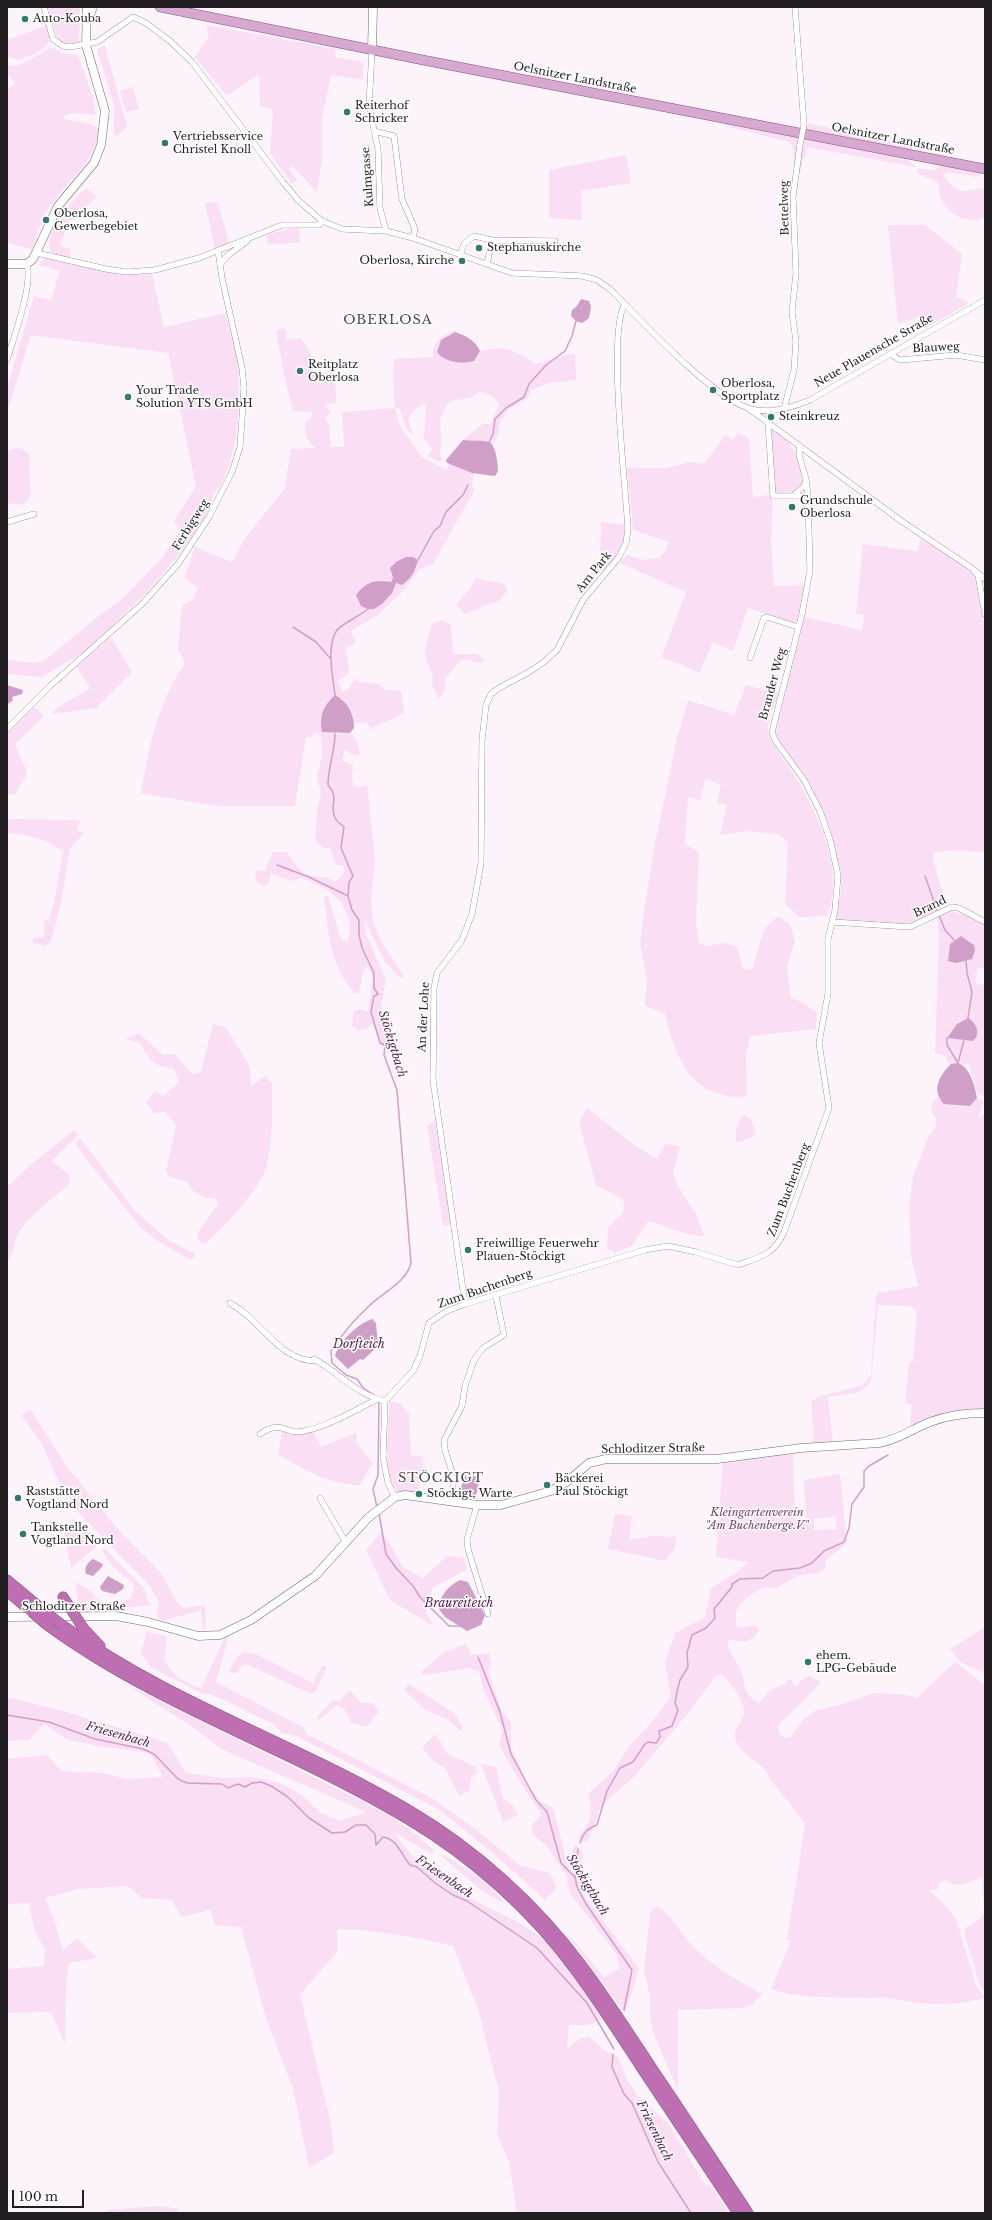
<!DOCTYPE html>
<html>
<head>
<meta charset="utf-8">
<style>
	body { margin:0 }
	#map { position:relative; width:992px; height:2220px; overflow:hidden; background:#fdf3fb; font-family:"Libre Baskerville",serif }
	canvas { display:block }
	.frame { position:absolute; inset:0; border:8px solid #211d20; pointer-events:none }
	.scale { position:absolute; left:12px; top:2190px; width:72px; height:18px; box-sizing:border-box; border:2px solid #211d20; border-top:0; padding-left:5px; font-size:12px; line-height:14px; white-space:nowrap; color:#211d20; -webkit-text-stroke:3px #fff; paint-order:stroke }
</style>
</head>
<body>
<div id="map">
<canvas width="992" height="2220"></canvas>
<div class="frame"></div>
<div class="scale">100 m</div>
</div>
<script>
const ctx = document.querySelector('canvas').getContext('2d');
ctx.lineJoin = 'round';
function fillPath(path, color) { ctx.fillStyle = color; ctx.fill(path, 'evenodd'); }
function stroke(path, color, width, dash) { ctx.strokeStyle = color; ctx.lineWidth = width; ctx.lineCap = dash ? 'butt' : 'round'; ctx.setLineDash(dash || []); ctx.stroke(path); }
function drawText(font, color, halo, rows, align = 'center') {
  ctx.font = font + ' "Libre Baskerville",serif'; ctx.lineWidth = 3; ctx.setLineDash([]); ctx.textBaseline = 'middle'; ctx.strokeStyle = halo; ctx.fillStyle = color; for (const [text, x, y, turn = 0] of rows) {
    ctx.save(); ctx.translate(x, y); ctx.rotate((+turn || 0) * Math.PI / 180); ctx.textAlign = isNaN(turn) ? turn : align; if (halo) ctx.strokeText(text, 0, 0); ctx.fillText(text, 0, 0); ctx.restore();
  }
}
fillPath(new Path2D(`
	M48,7H78L80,10L79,42L64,44L57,38Z
	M43,10L51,36C46,52 33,54 18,60L7,56V40L45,26L41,11Z
	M206,25L336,49L335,57L363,62V80L331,75L322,118V160L317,193L293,166L289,169L297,180L292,184L270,153L273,110L260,106L259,74L227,96L195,57L209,36Z
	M101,46H105L127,127L117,136L114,135V106L97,50Z
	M53,47L61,53L78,55L93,97L95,115L73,113L63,116L64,119L91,124L99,129C92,168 71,177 50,206C41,219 37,235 32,249L7,243V90L15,84L7,73V65L17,66Z
	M133,87L139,109L126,112L120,91Z
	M806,123L913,145L912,151L805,130Z
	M729,125L800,138L794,173L793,147L790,142L728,127Z
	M804,139L905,158L916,167L807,147L800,173L797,172Z
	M626,155L631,183L581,191L582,220L549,218V170Z
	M944,164L980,172V175L978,177L948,172L943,175C962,199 959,190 985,188V217C968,227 946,213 940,197C938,191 941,187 937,182C932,177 923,178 917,173L918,168L934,170Z
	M86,188L97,197L70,221L60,245L71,250L70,258L54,255L50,251C45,228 71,203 86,188Z
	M218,202L229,243L215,249L205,203Z
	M888,225H925L962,254L956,297L969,303L926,328L925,316L898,323Z
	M291,228H299L300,242L268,245L266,235Z
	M47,257C83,266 115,276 152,274L164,327L225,313L238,360L239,385L237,431L230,463L220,486L215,492L207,514L182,551L146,593L85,652L41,677L7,674V659L32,663L44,661L101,614L122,599L162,558L180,530L174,521L196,486L168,353L31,335L7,413V388L34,296L51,300L60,271L39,265Z
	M283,328L286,331V340L301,338L311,354L314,374L335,372L336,403L325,404L330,412L325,419L329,424L331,447H344L342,412L395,408L393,380L394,359L433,357C432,342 442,335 455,330V332L447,335L469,363L474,361L480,351C506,345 514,350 536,364L565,355L575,354L576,380L548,383L532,390L526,399L509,409L500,422L498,435L492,446L488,442L463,440L484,423L490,425L499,405L493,397L480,392L470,398L450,401C433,425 444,423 441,445C441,452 439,453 442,460L440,462L427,456L432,449L424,439L426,404C416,407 412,411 408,421L413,433L411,434L405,426L400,409L395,408L400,426L422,457L447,470L449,464L474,473L472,485L474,491L433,564L419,570L406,588L379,614L350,632L355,638V644L346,648L349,673L338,681L342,692L349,689L354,679L361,682L379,684L386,690L401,691L404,713L371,729L366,722L354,723L351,711L335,734L350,733L356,740L361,754L354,756L344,749L343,761L353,765L352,779L354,786L361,787L367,784L375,857L371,899L373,922L382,942L404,977L400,978L385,962L365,921V932L386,980L381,1006L389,1041L386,1046L382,1047L372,1023L368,1028L358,1031L352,1025L354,1011L360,1009L368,1012L373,977L368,968L364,969L359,993H354C330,966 328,931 324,896H328L341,939L348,942L350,923L342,903L328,890L303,878L290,881L271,873L269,883L264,886L258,883L255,877L257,871L267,870L266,866L273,852H287C293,860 301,875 312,876C325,879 321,874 336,882L345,871L343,865H336L330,848H323L315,840L317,809L321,796L317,775L322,757L321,736L315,732L311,737L306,738L295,806H217L141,793C149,747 158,702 185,663L178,649L182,606L194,599L197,588L185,577L195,547L232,562L245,538L285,488L291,449L315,448C308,441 302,431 306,421L311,419L312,412L293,411L284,375L276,330ZM406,557H413L418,560L417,567L407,581L396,583L382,604L374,609L385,580L391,582L393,578L390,573Z
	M774,430C792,443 802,458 804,482L794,493H775L771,432Z
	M738,432L749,438L753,497L769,495L773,498L771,543L774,586L806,585L799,619L793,623L748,608L733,651L713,642L699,673L680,664L661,658L686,592L620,563L627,555L644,560L659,558L666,550L669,542L633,530L627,468H666L690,462L704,464L725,435L733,440Z
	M17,448L23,449L29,454L31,494L27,502L19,505L7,503V450Z
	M601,522L626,525C625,547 618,556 603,572L600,570Z
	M921,539C935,547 972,564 976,580L985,628V853L962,850L934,852L933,858L945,902L936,913L909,925L838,920L836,917L841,891V876L828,823L807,778L773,732L804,617L862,630L864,615L856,614L863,544L917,551Z
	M476,578L505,584L507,591L500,600L465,614L456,605L468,591Z
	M442,620L451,625L453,653C463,658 480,647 484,663C479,664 469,659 461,660L447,676L443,694L438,699L432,684L433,678L425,655L426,646L431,627L434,622Z
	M111,637L132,672L96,708L50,714C62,703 77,697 90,688L77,667Z
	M746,685L780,694C775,704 766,719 768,731C771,746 786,762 794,775C812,802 830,842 833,874C835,888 831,902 828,916L799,917L785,904L788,843L778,834L745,831L720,835L727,804L717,803L721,785L706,779L700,800L688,797L685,844L699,852L696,924L699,943L706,946L725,943L737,947L743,970L752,969L764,929L778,916L790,924L795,941L787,967L791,998L804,1003L817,1013L816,1029L750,1036L746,1055L747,1095C738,1099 733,1097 723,1095C684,1086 674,1049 665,1014L645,1006L647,979L640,945L644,911L656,838L678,734L688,700L734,715Z
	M34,707L44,716L15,744L27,772L16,794L7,795V733Z
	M7,819L80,820L77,830L84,833L70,849L63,893L51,942L44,946L33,943V938L44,937V922L50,917C57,895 58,874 63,851C45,839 29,834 7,833Z
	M952,909L953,912L963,914L985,924V969L977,968L976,984L985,985V1097L977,1092L969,1065L958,1063L951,1064L947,1061L945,1056L935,1053L939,935L937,916ZM967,939L971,944V959L948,961L950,944ZM968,1018L973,1041L948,1038L957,1024Z
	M213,1024L226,1027L250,1067L251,1086L265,1076L272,1083C272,1110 273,1139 267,1165C261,1189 223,1228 205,1244L197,1239L199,1231L218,1204L215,1198H205L192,1190L187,1182L171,1177L166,1172L176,1125L165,1112L154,1113L146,1103L155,1091L163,1096L179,1082L174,1069C153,1066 150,1060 140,1043L125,1039L139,1033L163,1055L174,1054L192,1074L201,1072Z
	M938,1097L944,1104L969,1106L977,1098L983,1101V1106L977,1118L985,1114V1411L964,1412L909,1431L912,1404L905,1403L909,1363L913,1361L917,1313L914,1308L909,1306L878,1305L871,1382L859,1392L828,1397L833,1443L811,1444L814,1439L811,1401L821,1396L863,1385L871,1375L876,1297L878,1293L918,1286L911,1256L909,1205L913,1177L929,1135L936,1127V1119L931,1111L933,1101Z
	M587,1108L633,1144L657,1159L665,1144L680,1146L673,1173L679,1188L696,1214L704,1236C685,1236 667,1226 648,1221L632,1246L615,1253L607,1248L608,1227L623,1213L624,1200L596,1185L579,1122Z
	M744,1115L751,1119L756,1135L737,1143C733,1134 738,1121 744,1115Z
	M435,1120L452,1224L443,1226L427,1126Z
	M75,1129L78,1135L52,1161L70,1175L68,1186C53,1198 25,1219 17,1236C12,1247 17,1249 7,1262V1187L29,1166Z
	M78,1139H81L135,1211L170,1241L195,1254L194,1257L190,1260L159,1242L141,1228L82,1154L76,1144Z
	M390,1401L400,1404L409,1413L411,1455L424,1457L418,1493C413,1493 405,1494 400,1492C380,1485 389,1418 390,1401Z
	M30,1409L68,1468L122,1534L161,1573L177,1602L182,1608L205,1605L206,1629H203L201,1610L163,1621L157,1617L159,1603L151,1587L79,1513L57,1478L42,1444L21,1415Z
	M282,1431L301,1434L313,1431L321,1447L357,1432L356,1443L373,1463L360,1485C326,1484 307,1470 278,1455Z
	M793,1453L795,1521L806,1520L804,1480L840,1474L847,1543L826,1560L825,1568L818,1573L799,1575L775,1589L765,1587C750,1595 730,1605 737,1626L742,1628L755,1625L759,1630C752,1645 743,1641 730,1640L727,1644C730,1655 739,1663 742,1673C746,1687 743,1694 759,1703L769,1691L786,1683L788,1679L792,1680L793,1685L797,1686L801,1681L809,1676L819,1681L820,1684L778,1726L780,1735L787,1738L791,1737L802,1721L816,1710L843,1704L874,1693L908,1695L917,1698L955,1662L985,1685V1991L980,1985L965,1936V1928L981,1918L984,1912L982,1877C971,1881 957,1891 946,1880L939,1883V1888L936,1890L929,1889L934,1896L940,1899L956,1919L976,1985L985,1998C946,2008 924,2004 886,1998C879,1997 872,1998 865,1998C834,1997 800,1999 771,1989L791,1940H787L805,1824C795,1809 784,1797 773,1783C769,1779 768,1774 765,1770C756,1760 739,1752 735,1739C733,1729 741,1723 744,1714C746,1702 730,1682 722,1674L716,1676L689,1712L633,1778L608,1799L598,1812L596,1823L586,1843L578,1838C591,1820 594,1816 588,1794L612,1772L632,1743L650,1724L671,1697L665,1663L675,1633L705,1617L711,1588L736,1573L748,1562L716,1557L723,1460ZM835,1516L837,1529L814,1530V1519Z
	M615,1514L632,1516L629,1540L653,1536L676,1537L675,1548L665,1561L608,1549Z
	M74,1519L100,1543L71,1568L64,1531Z
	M382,1531L403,1567L423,1578L447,1556L464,1558L466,1570L432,1588L426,1611L433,1626L390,1600L366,1550Z
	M104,1548L144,1588L150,1605L80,1612L75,1583C104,1592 89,1612 131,1598L134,1584L114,1568L102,1551Z
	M985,1627V1673L960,1662L950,1649Z
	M147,1632L167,1636L164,1660L177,1677L201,1689L225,1636H229L216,1682L303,1727L307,1734L432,1798L474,1828L521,1866L550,1873L557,1888L545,1900L494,1854L438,1809L296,1736L282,1733L273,1724L211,1694H203L150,1667L141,1652Z
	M466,1644L471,1655L489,1653L492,1664L488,1670L502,1711L511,1722V1747L528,1785L540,1801L553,1808L569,1869L573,1872L572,1851L575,1845L583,1852L579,1877L583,1894L639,1969L625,2013L568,1936L569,1935L604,1977L620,1968L617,1955L569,1892L567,1877L547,1846L532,1834V1824L542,1815L519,1780L499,1745L503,1731L484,1691L479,1672L469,1668L423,1675L421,1672L443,1653Z
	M244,1652L258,1655L313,1683L322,1665L327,1667L316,1691L311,1694L248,1665H243L237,1673H232L229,1670L238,1656Z
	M122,1682L389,1815L417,1835L434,1851L431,1854L395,1833C412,1861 443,1883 472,1899C493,1911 517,1919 536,1934C565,1955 582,1991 602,2020L588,2025H569L567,2049L579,2039L589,2036L605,2051L618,2057L627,2079L637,2095L668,2123L706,2186L709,2184L729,2213H517L509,2161L497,2135L499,2092L478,2009L453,1946C414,1937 377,1930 337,1929L338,1951L300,1995L331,2124L334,2153L309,2168L293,2089L265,2015L241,1927L215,1925L210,1910L181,1917L172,1900L141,1898L128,1886L77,1889L45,1898L53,1916L63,1950L77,1938L97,1958L69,1963L66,1988L65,2045L51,2012L7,2013V1969L44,1966L45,1950L34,1930L29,1903L7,1904V1759L47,1755L62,1771L103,1773L127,1779L163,1777L150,1753L98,1746L66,1739L44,1724L29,1740L7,1741V1697L70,1713L168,1743L186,1773L223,1778L253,1777L280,1783L302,1795L321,1813L340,1821L366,1812L221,1749L194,1728Z
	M409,1684L454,1713L463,1727L460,1731L449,1720L424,1709L404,1690Z
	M350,1690L361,1703H373L379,1712L366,1727L351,1723L345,1710L337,1705L319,1720L317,1717L332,1700L339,1701Z
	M435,1734L448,1754L476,1767L477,1774L472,1776L469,1791L459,1796L446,1769L432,1760L422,1747Z
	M481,1764L496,1767L503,1798L513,1806L518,1815L503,1822Z
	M442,1854L474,1874L502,1898V1902L485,1893L441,1856Z
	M657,1907C668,1910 681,1934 690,1943C714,1968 733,1977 762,1994L751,2005L743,2008L678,2010V2091L654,2035L650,2017V1997L644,1971L650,1914L652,1910Z
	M158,2206L178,2209V2213H107V2210Z`), '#fadef4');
fillPath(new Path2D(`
	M581,299L589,301L591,306L589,318L582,323L576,321L571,316L572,310L577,306Z
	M455,332C466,336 475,340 480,351L474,361C462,365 444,362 437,352L441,340Z
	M463,440C470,441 482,440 489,442C496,445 498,465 498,471L495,476L472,473L447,463L446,460Z
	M406,557H413L418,560C416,570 411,579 402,585L396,583L392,593L382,604L374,609H368L361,606L356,595C366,582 375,579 391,582L393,578L390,568L396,562Z
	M7,685L23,690L22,694L12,697L13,700L7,705Z
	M335,695C348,702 354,714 354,728L350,733L322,732C319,716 323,706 335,695Z
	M961,936L974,945L975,950L972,959L956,963L948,961L950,944Z
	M968,1018C977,1023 981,1034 973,1041L947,1038L957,1024Z
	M958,1063C970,1067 975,1086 977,1098L970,1106L944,1104C931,1090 939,1076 951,1064Z
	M372,1319L376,1323L378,1346L363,1360L360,1359L348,1369L335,1356C338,1342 359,1323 372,1319Z
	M474,1475L479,1480L476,1496L466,1495L461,1488L465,1476Z
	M93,1559L103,1564L102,1567L93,1576L86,1574C84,1567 87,1563 93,1559Z
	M108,1576L124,1585L123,1589L115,1594L102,1591L100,1587Z
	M460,1580L468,1582L485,1615L481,1625L467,1631L445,1617L439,1609C439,1596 448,1586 460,1580Z`), '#d09fc7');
stroke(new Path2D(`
	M489,442L493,434L495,419L506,408L524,397L529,384L546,365L565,351L572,336L576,321
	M418,560L434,531L440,526L446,512L463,495L468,485
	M293,627L316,642L330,658
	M335,695C333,678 325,641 339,628C348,621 359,616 368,609
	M335,734C335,752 328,766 328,785C340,799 329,804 335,818C337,822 341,824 344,827L341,848L353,876L349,882L348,896L352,910L359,920V935L362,948L374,973V988L378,994L374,996L371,1012L380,1043L385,1045L384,1055L397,1090L411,1263C407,1282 381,1294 369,1306C354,1320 342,1334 331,1351L332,1363L346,1375L357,1379L364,1389L374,1395
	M277,865L309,877L348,896
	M925,876L937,910
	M939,915L945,930L954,940
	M966,960L967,973L972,992L968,1018
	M947,1038V1045L958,1063
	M958,1063L964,1040
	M377,1507L373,1489L378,1475L379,1403
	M379,1513L386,1554L396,1568L413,1586L420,1597L449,1626H461
	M427,1604L439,1603
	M478,1657L500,1712L511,1754L536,1800L547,1812L561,1863L575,1877L577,1887L586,1904L632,1970L624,2010
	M7,1715L49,1722L95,1739L143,1749L154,1754L178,1779L187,1783L222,1784L228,1788L238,1784L245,1787L252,1783L261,1782L271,1786L288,1797L309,1818L332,1833L345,1832L356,1825H366L375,1834L376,1845L383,1837C398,1839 401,1855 410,1865L417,1867L435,1883L453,1895L467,1901L537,1948L587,2003L614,2049
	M580,1843C583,1833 587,1829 597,1825L607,1791L620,1768L633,1762L645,1744L648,1742L656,1743L660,1737L659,1731L672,1726L678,1710L675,1703L677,1692L680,1680L688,1667L687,1653L692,1635L706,1628L715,1618L714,1609L732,1587V1584L740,1579L763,1578L773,1571L800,1568L812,1563L824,1551L844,1542L849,1528L852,1504L864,1487V1471L869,1466L888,1455
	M575,1877L578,1849
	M613,2054L612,2067L624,2094L632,2103L658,2162L691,2213`), '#d09fc7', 1.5);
const street = new Path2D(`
	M44,7L53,39L63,46L70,47L97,42L133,17L146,23L170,41L192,62L283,182L298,200L322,221L342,229L386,231L413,238L512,273L582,276L597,280L610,289C640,319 710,396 748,408C768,415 791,408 810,400L985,300
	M795,7L804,125
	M372,50L369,106L378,149L380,208L386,231
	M374,131L394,136L402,199L415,229L413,238
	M37,253L106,269L126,272L155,270L199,258L282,225H319L322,221
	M460,255L464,244L474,236L492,240
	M487,264L492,240L555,241
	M220,265L227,256L247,241
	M890,354L900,360L956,355L985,360
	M7,360C14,336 33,286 27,264
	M748,408L900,520L973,569L985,579
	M784,409L794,370L796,341L792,312L796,273L793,197L800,145
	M770,410L768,423L773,496H808
	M794,495L804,486L806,480
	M7,522L34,514
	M975,572L978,575L985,614
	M750,658L764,618L767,617L798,627
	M7,729L50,686L142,604L178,564L209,517L232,472L240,447L244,388L242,368L222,278L218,250
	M832,922L910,927L952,907L959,908L985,922
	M230,1303C263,1321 278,1361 317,1361
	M465,1304L433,1080L434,988L437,973L462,940L472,914L481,863L482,740L486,705L491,694L499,688L529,672L544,662L557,650L583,600L619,557L626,543L628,529C626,490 607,329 625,304
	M314,1359C338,1372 358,1396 385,1401
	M260,1434C284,1418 284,1436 304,1431C329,1426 353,1411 376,1400
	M395,1497L388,1483L383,1457L385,1401L413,1371L420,1356L429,1323L447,1311L465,1304L645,1250L668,1246L696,1252L738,1265C760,1257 774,1255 784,1232L829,1108L819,1043L828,994V939L835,910L838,876L831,843L820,811L804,780L775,740L772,732L802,614L810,570L808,496L806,479L799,455L800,447
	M320,1498L345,1541
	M453,1501V1475L445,1450L444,1440L462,1406L465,1386L474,1360L483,1348L504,1335L496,1296
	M477,1505L467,1539L468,1549L488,1614`);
const secondary = new Path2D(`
	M88,20L93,7
	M372,50L373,7
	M7,264H27L33,259L58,206L94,163L101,145L105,111L86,45L87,7
	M7,1617L116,1616L148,1622L198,1636L220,1635L251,1620L315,1576L368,1518L395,1497L405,1495L477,1505H501L551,1491L568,1481L589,1463L606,1459H717L801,1448L879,1443C900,1439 912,1429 930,1422C948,1415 967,1413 985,1413`);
const primary = new Path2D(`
	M160,7L423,60L985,169`);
const highway = new Path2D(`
	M7,1580L43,1610
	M7,1591L32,1612
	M63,1597L69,1606
	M46,1624C157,1706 290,1748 408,1819C472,1857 533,1911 577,1972C601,2005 623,2039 645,2073C676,2119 707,2166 738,2213
	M62,1625C169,1703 297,1744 410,1811C476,1850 537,1905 582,1966C607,1999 630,2035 653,2070C685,2117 716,2165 748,2213
	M83,1628L100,1646`);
stroke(street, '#71686f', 6);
stroke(secondary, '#71686f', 9);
stroke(primary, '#86527e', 10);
stroke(highway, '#86527e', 11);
stroke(street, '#fff', 5.5);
stroke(secondary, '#fff', 8);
stroke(primary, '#d7a9d0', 9);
stroke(highway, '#bd6fb1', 10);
const streetBridge = new Path2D(`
	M800,145L804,125`);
const highwayBridge = new Path2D(`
	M69,1606L83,1628
	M43,1610L62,1625
	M32,1612L46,1624`);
stroke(streetBridge, '#71686f', 6, []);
stroke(highwayBridge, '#86527e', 11, []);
stroke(streetBridge, '#fff', 5.5);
stroke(highwayBridge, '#bd6fb1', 10);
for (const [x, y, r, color] of [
	[25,19,4,"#33796f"],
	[347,112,4,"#33796f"],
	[165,143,4,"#33796f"],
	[46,220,4,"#33796f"],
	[479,248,4,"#33796f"],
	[462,261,4,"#33796f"],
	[300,371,4,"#33796f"],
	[713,390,4,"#33796f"],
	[128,397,4,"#33796f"],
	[771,417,4,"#33796f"],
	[792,507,4,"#33796f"],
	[468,1250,4,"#33796f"],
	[547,1485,4,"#33796f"],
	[419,1494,4,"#33796f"],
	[18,1498,4,"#33796f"],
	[23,1534,4,"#33796f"],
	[808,1662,4,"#33796f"]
]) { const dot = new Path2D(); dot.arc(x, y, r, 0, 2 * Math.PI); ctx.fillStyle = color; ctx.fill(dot); stroke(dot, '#fff', 1.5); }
drawText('11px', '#211d20', '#fff', [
	["Auto-Kouba",33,19],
	["Reiterhof",355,106],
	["Schricker",355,119],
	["Vertriebsservice",173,137],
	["Christel Knoll",173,150],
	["Oberlosa,",54,214],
	["Gewerbegebiet",54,227],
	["Stephanuskirche",487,248],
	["Oberlosa, Kirche",454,261,"right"],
	["Reitplatz",308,365],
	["Oberlosa",308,378],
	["Oberlosa,",721,384],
	["Sportplatz",721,397],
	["Your Trade",136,391],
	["Solution YTS GmbH",136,404],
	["Steinkreuz",779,417],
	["Grundschule",800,501],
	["Oberlosa",800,514],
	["Freiwillige Feuerwehr",476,1244],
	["Plauen-Stöckigt",476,1257],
	["Bäckerei",555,1479],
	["Paul Stöckigt",555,1492],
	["Raststätte",26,1492],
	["Vogtland Nord",26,1505],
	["Stöckigt, Warte",427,1494],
	["Tankstelle",31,1528],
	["Vogtland Nord",31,1541],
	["ehem.",816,1656],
	["LPG-Gebäude",816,1669]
], 'left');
drawText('11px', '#211d20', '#fff', [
	["Oelsnitzer Landstraße",575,78,11],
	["Oelsnitzer Landstraße",893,139,11],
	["Kulmgasse",368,177,-94],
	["Bettelweg",785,208,-91],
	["Blauweg",936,348,-3],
	["Neue Plauensche Straße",874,351,-30],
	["Ferbigweg",191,525,-58],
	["Am Park",594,572,-51],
	["Brander Weg",773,684,-75],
	["Brand",930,907,-25],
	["An der Lohe",424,1017,-87],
	["Zum Buchenberg",789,1190,-69],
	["Zum Buchenberg",485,1289,-19],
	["Schloditzer Straße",653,1449,-1],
	["Schloditzer Straße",74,1607]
]);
drawText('italic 11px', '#783c70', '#fff', [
	["Kleingartenverein",757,1513],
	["\"Am Buchenberge.V.\"",757,1526]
]);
drawText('italic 12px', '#581f51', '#fff', [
	["Stöckigtbach",392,1044,73],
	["Dorfteich",359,1345],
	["Braureiteich",459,1604],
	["Friesenbach",118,1735,16],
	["Friesenbach",444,1877,34],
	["Stöckigtbach",587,1885,59],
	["Friesenbach",654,2131,64]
]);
ctx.letterSpacing = '1px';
drawText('13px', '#51484f', '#fff', [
	["OBERLOSA",388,320],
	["STÖCKIGT",441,1478]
]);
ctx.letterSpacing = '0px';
</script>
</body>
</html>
